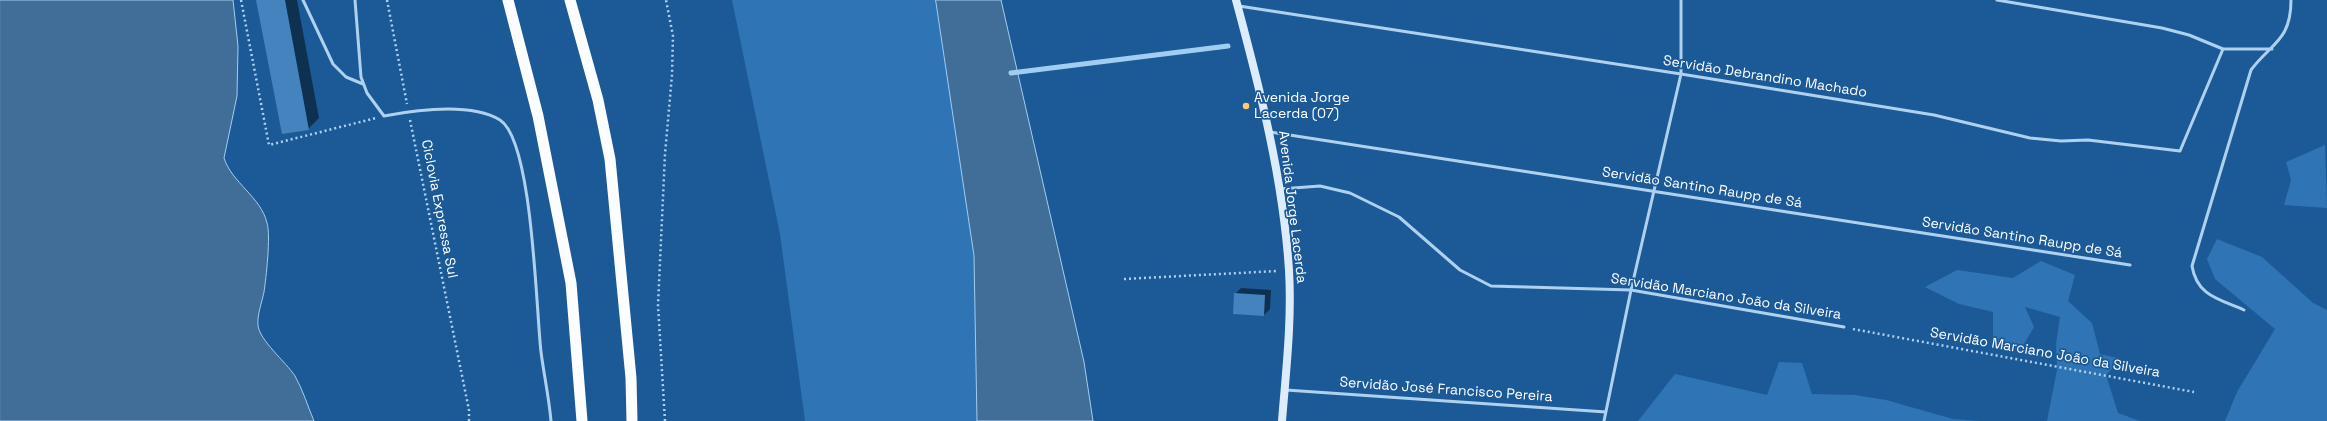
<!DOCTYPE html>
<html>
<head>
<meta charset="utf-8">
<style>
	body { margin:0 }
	canvas { display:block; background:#1b5a97 }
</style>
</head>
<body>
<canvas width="2327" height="421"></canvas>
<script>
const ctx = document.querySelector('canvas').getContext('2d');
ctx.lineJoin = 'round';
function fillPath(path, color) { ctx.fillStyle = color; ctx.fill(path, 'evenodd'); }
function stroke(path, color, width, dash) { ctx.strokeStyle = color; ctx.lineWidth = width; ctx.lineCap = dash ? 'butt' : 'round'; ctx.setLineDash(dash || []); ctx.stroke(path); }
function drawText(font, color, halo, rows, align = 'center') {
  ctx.font = font + ' "Space Grotesk",sans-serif'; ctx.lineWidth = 3.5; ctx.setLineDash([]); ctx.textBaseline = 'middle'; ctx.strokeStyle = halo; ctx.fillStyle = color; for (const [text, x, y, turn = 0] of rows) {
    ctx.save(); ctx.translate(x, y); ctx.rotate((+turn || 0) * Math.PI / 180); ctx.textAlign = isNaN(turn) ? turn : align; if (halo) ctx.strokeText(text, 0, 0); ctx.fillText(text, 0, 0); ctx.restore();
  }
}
fillPath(new Path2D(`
	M732,0H936L974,256L977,421H805L780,234Z
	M2325,145L2327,208L2284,205L2291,180L2286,162Z
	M2217,239L2262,257L2313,303L2327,310V421H2225L2237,392L2275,329L2215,279L2207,259Z
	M2041,261L2075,275L2068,301L2092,323L2100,354L2121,359L2106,375L2118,413L2140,421H2047L2057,370L2056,344L2060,317L2025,307L2034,327L2020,351L1993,343V312L1959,304L1925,287L1957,270L2013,278Z
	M1779,362L1802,363L1812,394L1855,395L1886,400L1953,419L1979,421H1638L1675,374L1767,395Z`), '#2f74b4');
const water = new Path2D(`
	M0,0H233L238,46L237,96L224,158C232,183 261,197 267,223C271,235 266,279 264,292C262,302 257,315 258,325C259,340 286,362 295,376C303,390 308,407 314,421H0Z
	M936,0H1001L1084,362L1093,421H977L974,256Z`);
fillPath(water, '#416e99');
stroke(water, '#a2cdf2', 1);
fillPath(new Path2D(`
	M257,0H297L319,118L308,129Z
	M1241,288L1271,290L1270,309L1264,315L1235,294Z`), '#0007');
stroke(new Path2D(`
	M1011,73L1228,46`), '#a2cdf2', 5);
fillPath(new Path2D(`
	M256,0H285L309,130L282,134Z
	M1234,293L1265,295L1264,316L1233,314Z`), '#4483bd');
stroke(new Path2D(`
	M241,0L269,145L376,118
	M387,0L407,104
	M410,120L469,410V421
	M1124,279L1277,271
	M1853,329L2194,392
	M665,421L658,305L665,154L672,75L673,36L666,0`), '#afd1f0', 2.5, [2, 3]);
stroke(new Path2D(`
	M303,0L333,64L346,77L363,84
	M355,0L361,77L367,93L384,116C416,110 470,102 500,120C533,141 536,310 541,352C544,375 549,398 551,421
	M1997,0L2162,28L2189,35L2223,49H2272
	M1239,6L1681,74L1934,115L2030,138L2061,141L2088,140L2180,151L2223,49
	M1270,132L2130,265
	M1280,189L1320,186L1350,193L1399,217L1460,270L1491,286L1631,290L1844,327
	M2244,310C2219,299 2197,296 2192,266L2251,70C2271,43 2291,41 2291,0
	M1286,390L1606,412
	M1604,421L1631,290L1681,74V0`), '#afd1f0', 3);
stroke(new Path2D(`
	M1236,0C1260,89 1283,178 1289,270C1292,320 1286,371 1282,421`), '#ddecfb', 8);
stroke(new Path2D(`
	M508,0L538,116L571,283L582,421
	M570,0L598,100L610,159L631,378L632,421`), '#fcfdff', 11);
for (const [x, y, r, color] of [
	[1246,106,4,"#ffcb6e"]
]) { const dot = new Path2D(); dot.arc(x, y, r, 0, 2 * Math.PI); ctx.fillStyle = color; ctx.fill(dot); stroke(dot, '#1b5a97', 1.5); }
drawText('14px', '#fff', '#1b5a97', [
	["Servidão Debrandino Machado",1765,77,9],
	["Servidão Santino Raupp de Sá",1702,188,9],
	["Avenida Jorge Lacerda",1292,207,83],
	["Ciclovia Expressa Sul",439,209,79],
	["Servidão Santino Raupp de Sá",2022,238,9],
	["Servidão Marciano João da Silveira",1726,297,9],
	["Servidão Marciano João da Silveira",2045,353,10],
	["Servidão José Francisco Pereira",1446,390,4]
]);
drawText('14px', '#fff', '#1b5a97', [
	["Avenida Jorge",1254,98],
	["Lacerda (07)",1254,114]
], 'left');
</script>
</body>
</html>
